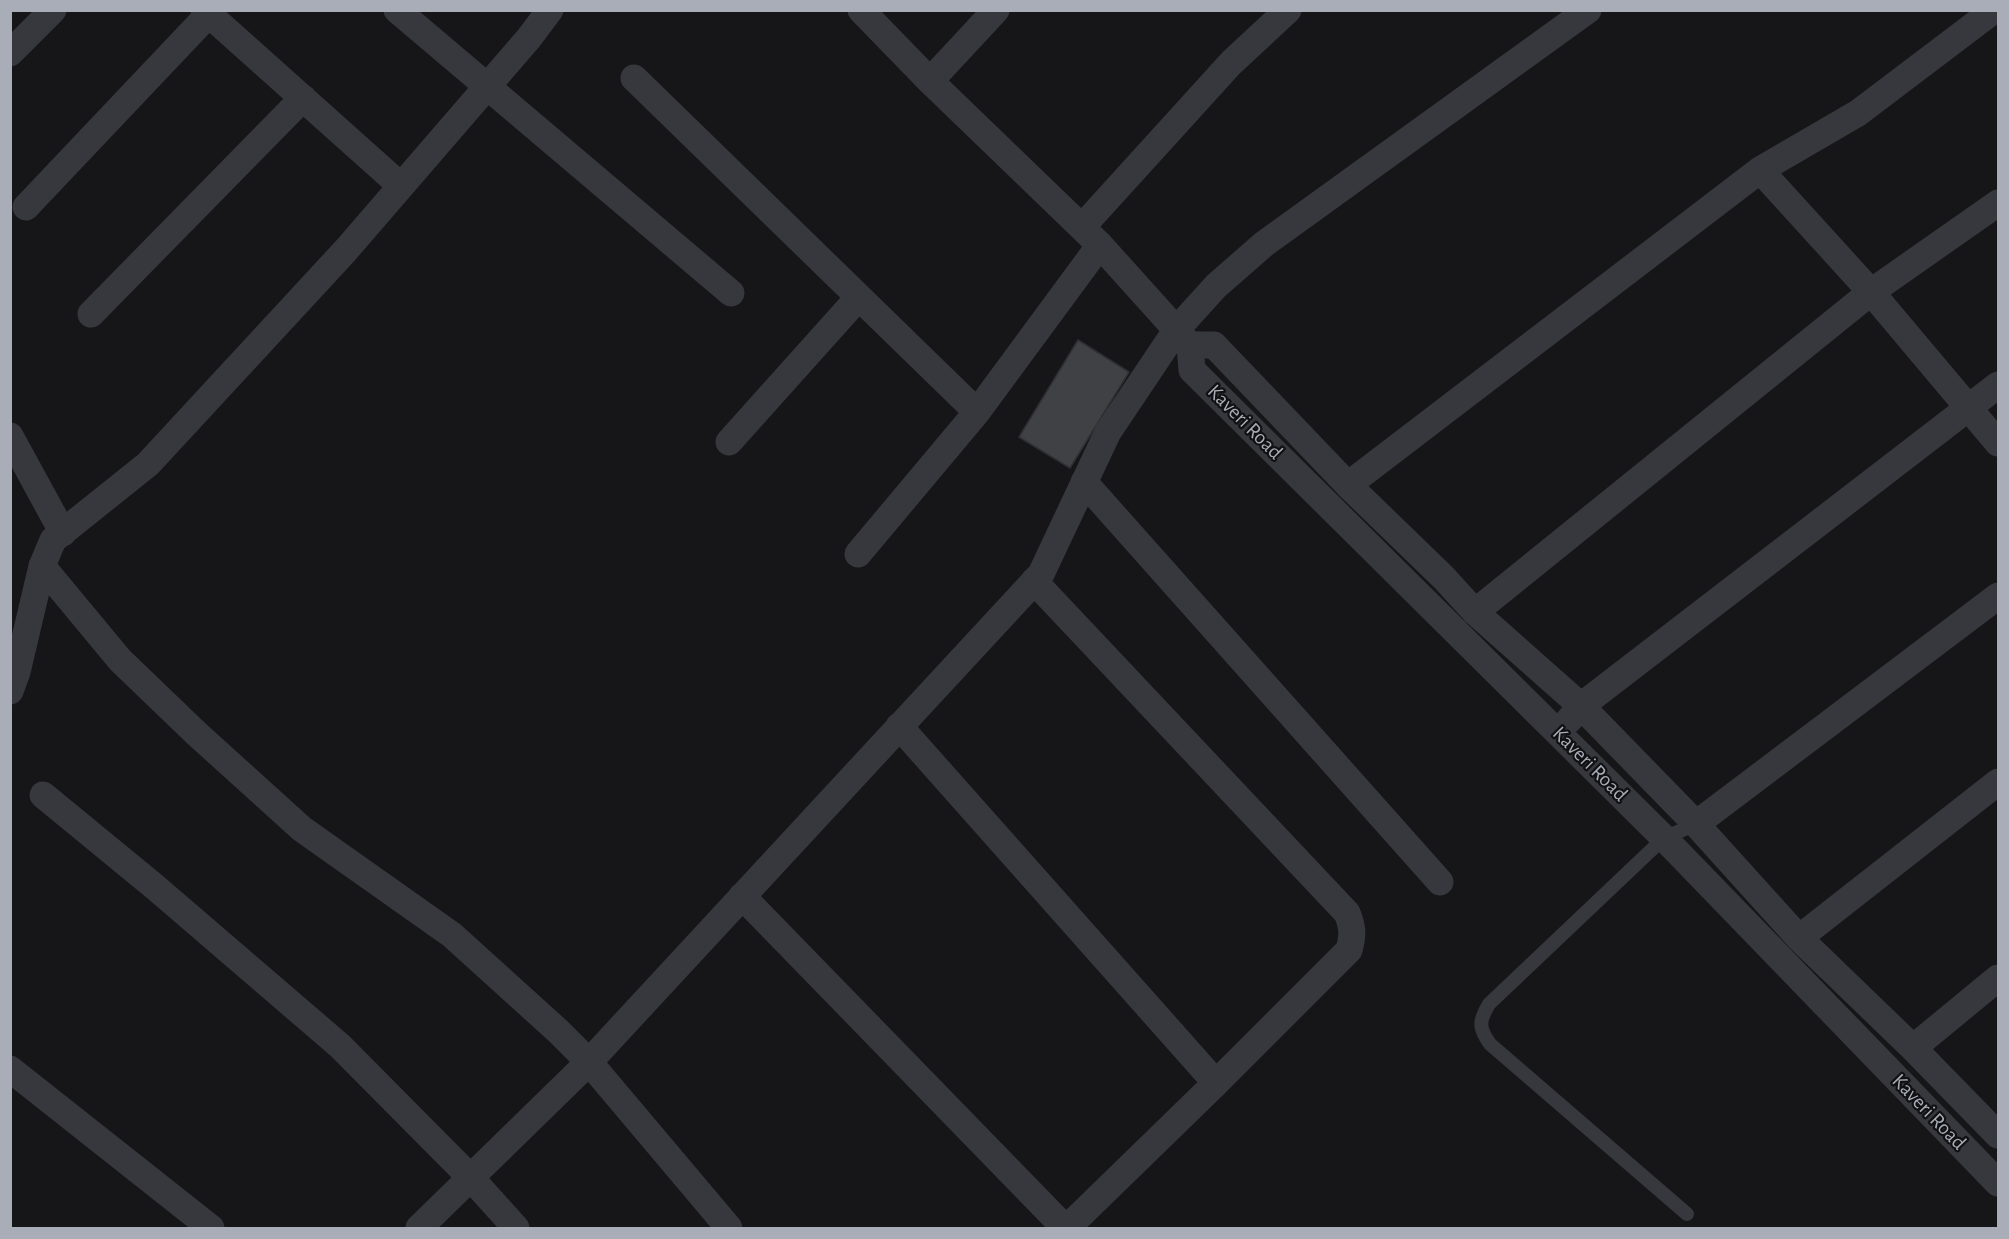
<!DOCTYPE html>
<html>
<head>
<meta charset="utf-8">
<style>
	body { margin:0 }
	#map { position:relative; width:2009px; height:1239px; overflow:hidden; background:#161618; font-family:"Alegreya Sans",sans-serif }
	canvas { display:block }
	.frame { position:absolute; inset:0; border:12px solid #a8adb8; pointer-events:none }
</style>
</head>
<body>
<div id="map">
<canvas width="2009" height="1239"></canvas>
<div class="frame"></div>
</div>
<script>
const ctx = document.querySelector('canvas').getContext('2d');
ctx.lineJoin = 'round';
function fillPath(path, color) { ctx.fillStyle = color; ctx.fill(path, 'evenodd'); }
function stroke(path, color, width, dash) { ctx.strokeStyle = color; ctx.lineWidth = width; ctx.lineCap = dash ? 'butt' : 'round'; ctx.setLineDash(dash || []); ctx.stroke(path); }
function drawText(font, color, halo, rows, align = 'center') {
  ctx.font = font + ' "Alegreya Sans",sans-serif'; ctx.lineWidth = 4.5; ctx.setLineDash([]); ctx.textBaseline = 'middle'; ctx.strokeStyle = halo; ctx.fillStyle = color; for (const [text, x, y, turn = 0] of rows) {
    ctx.save(); ctx.translate(x, y); ctx.rotate((+turn || 0) * Math.PI / 180); ctx.textAlign = isNaN(turn) ? turn : align; if (halo) ctx.strokeText(text, 0, 0); ctx.fillText(text, 0, 0); ctx.restore();
  }
}
const building = new Path2D(`
	M1078,340L1129,372L1070,468L1019,437Z`);
fillPath(building, '#404145');
stroke(building, '#303034', 1.5);
stroke(new Path2D(`
	M1687,1214L1490,1044C1478,1027 1479,1021 1489,1004L1664,838L1696,824`), '#37383d', 14);
stroke(new Path2D(`
	M204,10L401,186
	M397,10L731,293
	M861,10L930,81L1100,245L1190,345L1192,370L1664,838L1998,1183
	M10,53L53,10
	M634,78L977,412L1100,245
	M930,81L996,10
	M1760,170L1871,292L1998,443
	M26,207L208,15
	M1082,227L1231,63L1288,10
	M91,314L303,98
	M1190,345H1214L1348,485L1444,578L1475,612L1581,706L1696,824L1799,938L1913,1048L1998,1135
	M10,436L63,533
	M729,442L859,297
	M1084,482L1440,882
	M1348,485L1760,170L1858,113L1994,10
	M858,554L977,412
	M42,566L120,660L197,734L302,829L452,935L558,1031L589,1062L729,1228
	M1034,581L1347,913C1353,927 1353,936 1349,950L1216,1083
	M1475,612L1871,292L1998,203
	M10,691L17,672L42,566L53,540L148,464L346,250L529,38L550,10
	M1569,720L1581,706L1998,385
	M899,726L1216,1083L1067,1228
	M43,795L155,887L340,1046L471,1178L516,1228
	M1696,824L1998,596
	M742,896L1065,1228
	M1799,938L1998,782
	M1913,1048L1998,978
	M10,1069L211,1228
	M419,1228L589,1062L1041,574L1108,432L1177,329L1216,286L1264,244L1588,10`), '#37383d', 27);
drawText('21px', '#a8adb8', '#111113', [
	["Kaveri Road",1245,422,45],
	["Kaveri Road",1590,764,45],
	["Kaveri Road",1929,1112,46]
]);
</script>
</body>
</html>
